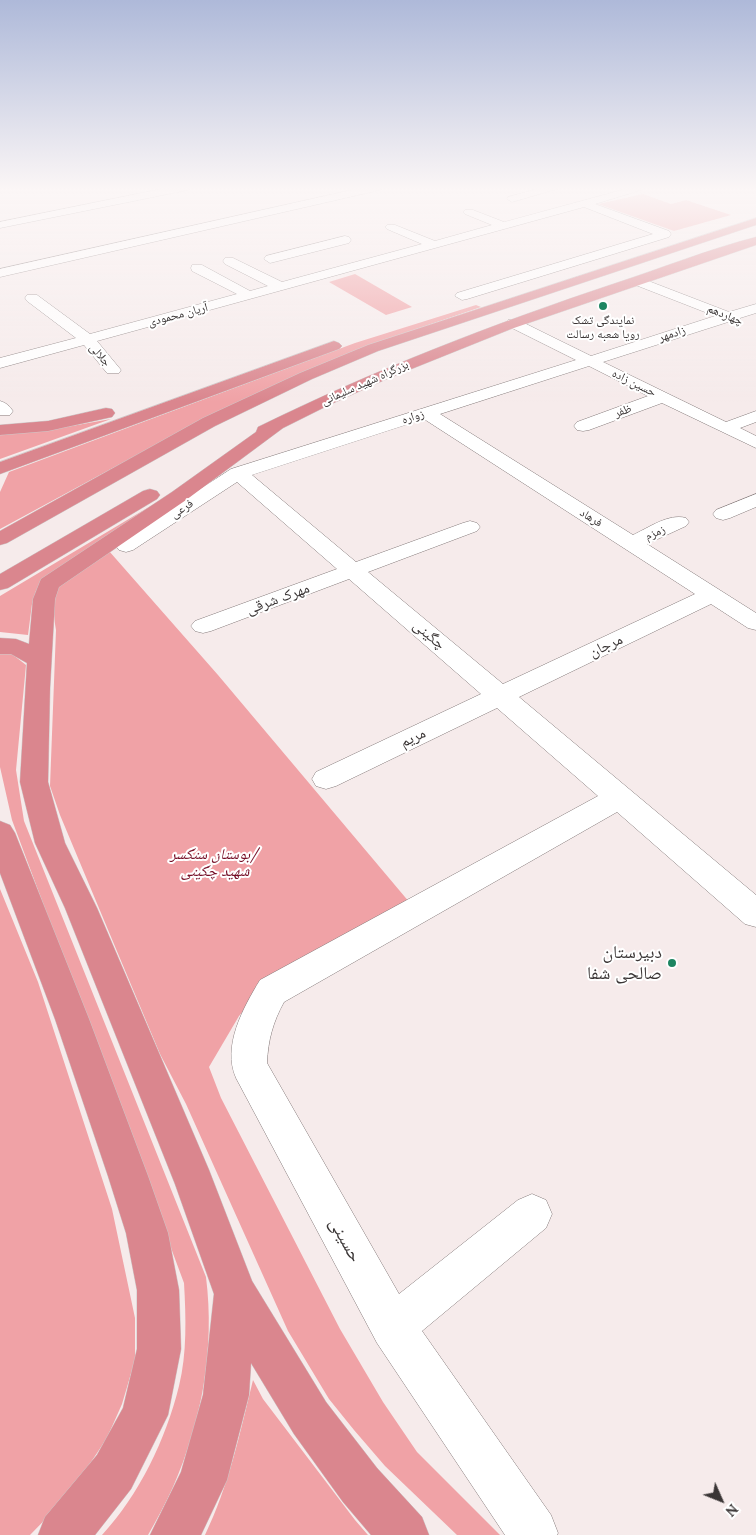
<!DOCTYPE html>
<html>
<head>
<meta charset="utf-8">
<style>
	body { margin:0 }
	#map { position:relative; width:756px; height:1535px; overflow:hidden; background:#f6ebeb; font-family:Lora,serif }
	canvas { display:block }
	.north { position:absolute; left:696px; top:1475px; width:50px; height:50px; -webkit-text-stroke:4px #fff; paint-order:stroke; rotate:134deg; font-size:14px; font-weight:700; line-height:20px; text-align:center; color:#3a3535 }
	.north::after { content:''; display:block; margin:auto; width:18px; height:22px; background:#3a3535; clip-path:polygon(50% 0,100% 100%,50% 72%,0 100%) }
</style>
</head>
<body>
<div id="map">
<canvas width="756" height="1535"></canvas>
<div class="north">N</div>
</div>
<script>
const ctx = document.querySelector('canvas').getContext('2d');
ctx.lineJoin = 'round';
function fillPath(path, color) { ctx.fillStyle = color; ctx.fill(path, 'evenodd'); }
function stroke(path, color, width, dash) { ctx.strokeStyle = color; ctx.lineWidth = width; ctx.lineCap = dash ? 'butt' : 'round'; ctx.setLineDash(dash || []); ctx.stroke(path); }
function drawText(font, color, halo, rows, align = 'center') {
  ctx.font = font + ' Lora,"Noto Naskh Arabic",serif'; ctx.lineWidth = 4; ctx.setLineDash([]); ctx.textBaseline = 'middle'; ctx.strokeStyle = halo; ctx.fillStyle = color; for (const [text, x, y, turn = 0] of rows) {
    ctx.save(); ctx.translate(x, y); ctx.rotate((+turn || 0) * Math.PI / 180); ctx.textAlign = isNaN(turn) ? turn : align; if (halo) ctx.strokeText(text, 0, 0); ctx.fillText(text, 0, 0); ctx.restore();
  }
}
fillPath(new Path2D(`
	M643,194L671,204L686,200L731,215L674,231L598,204Z
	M355,274L412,307L386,315L329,282Z
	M476,305L481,307L364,347L163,441L0,529V492L9,472L355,343Z
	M111,419L0,459V435L60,428Z
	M174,492L36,591L32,604L28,635L0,632V596Z
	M109,551L218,675L410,903L273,976L239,1016L209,1067L221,1098L340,1329L383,1402L417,1452L500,1535H457L385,1466L354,1430L329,1399L288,1331L186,1104L160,1054L60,815L50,786L56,630C54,617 52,604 56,591C60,578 96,559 109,551Z
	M0,651L12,654L26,665L16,770L24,821L206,1277C215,1349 202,1421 173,1487C166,1503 157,1519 148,1535H102C139,1495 166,1439 179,1386C187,1353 186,1318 184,1283L12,820L0,767Z
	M0,889L38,982L112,1209L135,1318V1360L122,1404L107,1438L69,1495L30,1535H0Z
	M253,1380L263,1399L355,1520L368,1535H205C229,1485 240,1433 253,1380Z`), '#f0a2a6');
const minor = new Path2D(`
	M171,187H193L188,190L0,228V222Z
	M365,187H385L380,190L0,277V269Z
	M545,187H564L512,202L507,199L508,197Z
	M633,187H651L595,204L669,231L671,234L669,237L467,299L462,300L455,296L457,293L653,234L584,207L97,341L121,370L119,373H107L84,345L0,368V358L76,338L27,301L25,298L27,295H37L90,334L237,294L192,271L191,268L192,265H202L250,291L268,286L225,264L223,261L225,258H233L282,282L422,244L387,229L385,227L387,225H395L435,241L492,225L465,214L463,212L465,210H473L504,222Z
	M345,236L349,237L351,240L349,243L270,263L264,259L266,256Z
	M638,277L729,312L756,304V313L740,318L739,322H728L603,362L726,422L756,411V422L740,428L756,436V448L662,403L589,430L583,431L577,430L574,426L577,422L648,396L589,366L440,414L633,535C648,528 669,513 686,518L689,522L686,526L647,544L756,613V630L748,628L711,604L519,697L756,895V927L745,924L617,812L284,1002C273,1022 268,1040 267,1063L399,1294L518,1200L532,1194L546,1200L552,1214L546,1228L422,1331L551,1515L558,1533L557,1535H505L377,1343L236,1078C222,1046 243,1008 260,980L598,796L497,708L336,786L326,789L316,786L312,779L316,772L481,694L349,579L211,631L203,633L195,631L191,626L195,621L337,569L237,482L133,550L126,552L119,550L116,546L119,542L231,469L576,360L508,326L506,323L508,320H518L591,356L715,316L633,284L631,281ZM424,419L695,594L503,684L368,572L477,531L480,527L477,523L470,521L463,523L356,562L252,475Z
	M0,401C7,403 9,406 13,411L10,415H0Z
	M756,494V507L730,518L723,520L716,518L713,514L716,510Z`);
const trunk = new Path2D(`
	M756,218V225L378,351L312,379L215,426L7,543L0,545V531L203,418L300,373L368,345Z
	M756,237V245L511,329L389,378L329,405L283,428L186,500L59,587L55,599L50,688L48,782L65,843L97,908L209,1170L252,1281L326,1402L377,1468L422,1517L429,1535H371L343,1502L294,1434L251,1363L249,1395L227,1480L201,1535H150L181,1472L203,1395L214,1294L175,1184L65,908L35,843L20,782L27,663L11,654H0V638L16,639L29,644L33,599L41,579L172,492L256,432L258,427C374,370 493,324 616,283C662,268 709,249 756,237Z
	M334,341L339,343L342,346L339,349L0,474V462Z
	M106,408L112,409L115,413L112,417L48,431L0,435V425L48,421Z
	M150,489L157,491L160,495L157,499L8,588L0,590V574L143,491Z
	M0,821L10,825L15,833L89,1019L148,1176L168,1233L179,1290L181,1349L168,1415L131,1489L95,1535H38L45,1517L97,1455L123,1408L137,1349V1290L126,1233L108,1176L55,1019L0,873Z`);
stroke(minor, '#847a7a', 1);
stroke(trunk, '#cccaca', 1);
fillPath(minor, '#fff');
fillPath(trunk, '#da868e');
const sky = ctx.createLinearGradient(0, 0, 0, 402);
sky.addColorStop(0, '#aeb9d9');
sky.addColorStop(0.47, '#fbf6f6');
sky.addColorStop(1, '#fbf6f600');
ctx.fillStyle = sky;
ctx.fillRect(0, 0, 756, 402);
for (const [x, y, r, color] of [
	[603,306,5,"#1d8561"],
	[672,963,5,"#1d8561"]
]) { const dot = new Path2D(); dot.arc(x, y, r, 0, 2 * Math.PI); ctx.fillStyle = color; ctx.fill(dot); stroke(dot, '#fff', 2); }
drawText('12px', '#3a3535', '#fff', [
	["آریان محمودی",178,315,-15],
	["چهاردهم",725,315,22],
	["زادمهر",672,334,-18],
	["جلالی",100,355,49],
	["بزرگراه شهید سلیمانی",365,383,-24],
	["حسین زاده",634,383,26],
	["ظفر",623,411,-20],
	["زواره",413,417,-18],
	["فرعی",182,509,-33],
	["فرهاد",591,518,32],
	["زمزم",655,533,-24]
]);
drawText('12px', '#3a3535', '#fff', [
	["نمایندگی تشک",603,321],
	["رویا شعبه رسالت",603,335]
]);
drawText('15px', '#3a3535', '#fff', [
	["مهرک شرقی",278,599,-20],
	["چگینی",429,635,40],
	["مرجان",606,646,-25],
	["مریم",413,738,-26]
]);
drawText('italic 15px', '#750d25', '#fff', [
	["بوستان سنگسر/",215,855],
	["شهید چگینی",215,872]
]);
drawText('18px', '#3a3535', '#fff', [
	["دبیرستان",662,953],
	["صالحی شفا",662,974]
], 'right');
drawText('18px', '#3a3535', '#fff', [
	["حسینی",345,1240,61]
]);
</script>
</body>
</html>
